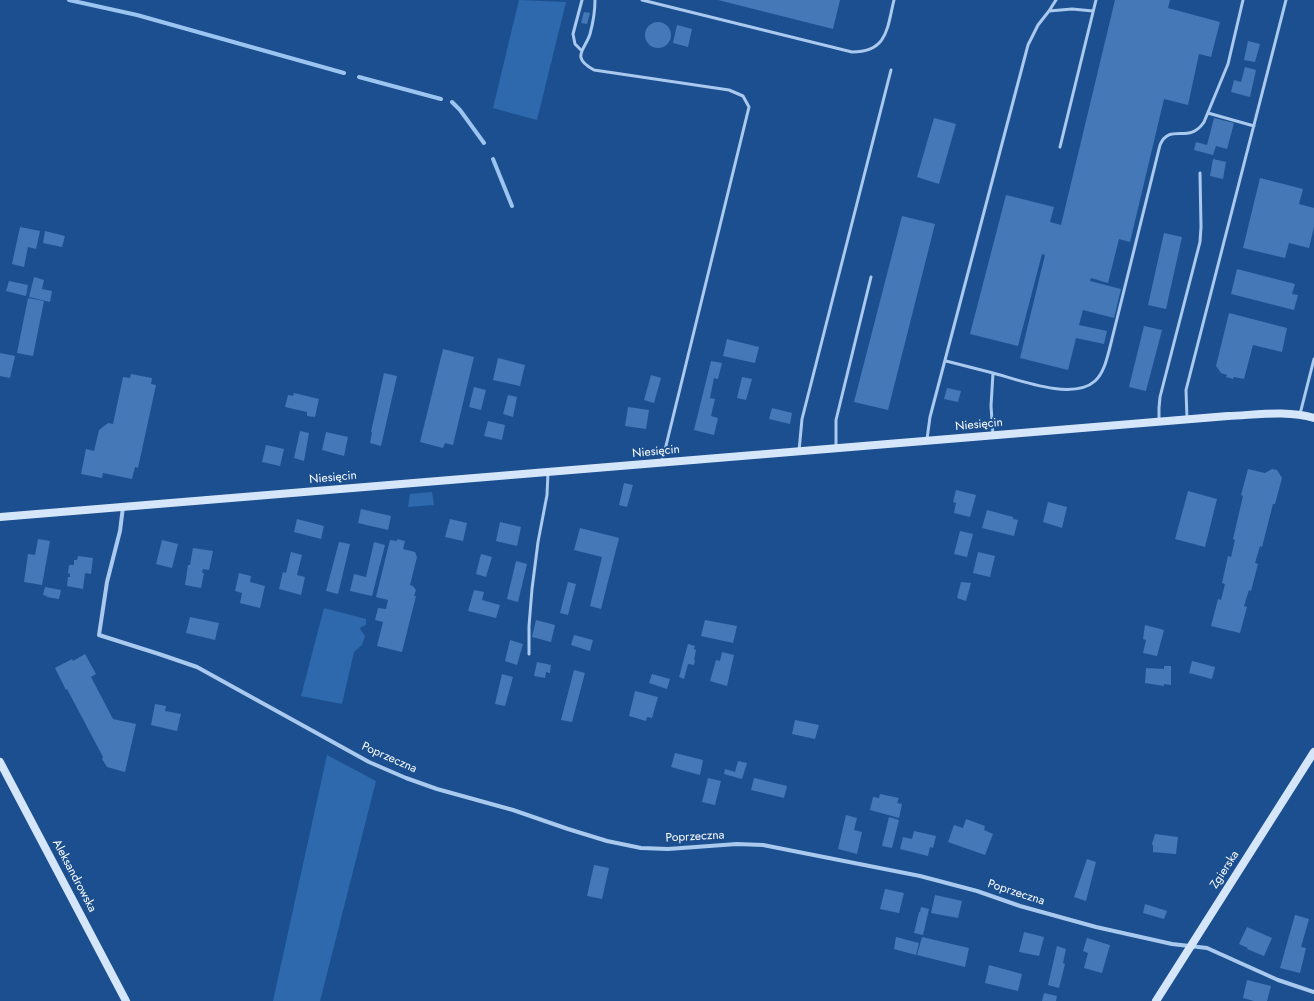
<!DOCTYPE html>
<html>
<head>
<meta charset="utf-8">
<style>
	body { margin:0 }
	canvas { display:block; background:#1b4f8f }
</style>
</head>
<body>
<canvas width="1314" height="1001"></canvas>
<script>
const ctx = document.querySelector('canvas').getContext('2d');
ctx.lineJoin = 'round';
function fillPath(path, color) { ctx.fillStyle = color; ctx.fill(path, 'evenodd'); }
function stroke(path, color, width, dash) { ctx.strokeStyle = color; ctx.lineWidth = width; ctx.lineCap = dash ? 'butt' : 'round'; ctx.setLineDash(dash || []); ctx.stroke(path); }
function drawText(font, color, halo, rows, align = 'center') {
  ctx.font = font + ' Jost,sans-serif'; ctx.lineWidth = 4; ctx.setLineDash([]); ctx.textBaseline = 'middle'; ctx.strokeStyle = halo; ctx.fillStyle = color; for (const [text, x, y, turn = 0] of rows) {
    ctx.save(); ctx.translate(x, y); ctx.rotate((+turn || 0) * Math.PI / 180); ctx.textAlign = isNaN(turn) ? turn : align; if (halo) ctx.strokeText(text, 0, 0); ctx.fillText(text, 0, 0); ctx.restore();
  }
}
fillPath(new Path2D(`
	M519,0L566,2L537,120L493,108Z
	M432,492L434,505L408,507L410,494Z
	M324,608L366,619V625L361,627L360,629L365,636L362,645L354,652L342,704L301,696Z
	M327,755L376,781L320,1001H273Z`), '#2e69ad');
stroke(new Path2D(`
	M69,0L137,15L344,73
	M359,77L441,99
	M452,102L460,110L484,143
	M493,159L512,206`), '#9cc4f0', 4);
fillPath(new Path2D(`
	M718,0H840L833,29Z
	M1115,0H1170L1168,8L1220,22L1211,57L1199,54L1188,105L1164,99L1130,242L1119,239L1108,283L1091,278L1090,281L1121,289L1114,318L1083,310L1079,325L1107,331L1104,344L1076,338L1068,370L1020,358L1045,255L1042,254L1018,346L970,334L1006,195L1054,207L1050,222L1061,225Z
	M584,12L590,13L587,24L581,23Z
	M645 35a13 13 0 1 1 26 0a13 13 0 1 1-26 0Z
	M677,25L692,29L688,47L673,43Z
	M1248,41L1260,44L1255,62L1244,60Z
	M1245,67L1256,70L1250,97L1231,92L1234,80L1241,82Z
	M934,118L956,124L939,184L917,177Z
	M1214,118L1234,123L1227,149L1216,146L1213,155L1194,150L1196,142L1207,145Z
	M1213,159L1226,162L1223,179L1210,176Z
	M1260,178L1303,189L1299,204L1314,208V227L1309,248L1289,243L1285,258L1243,248Z
	M902,216L935,224L888,410L854,402Z
	M20,227L40,231L36,249L28,247L24,267L12,264Z
	M45,231L65,236L62,247L43,243Z
	M1164,233L1182,237L1166,309L1148,305Z
	M1237,269L1295,284L1292,294L1298,295L1294,310L1231,294Z
	M34,277L44,280L42,289L52,291L50,302L29,297Z
	M9,281L28,285L26,296L6,291Z
	M28,298L44,301L33,356L17,353Z
	M1229,313L1287,328L1282,352L1253,345L1244,379L1234,377L1233,379L1226,377L1227,375L1221,373L1216,366Z
	M1144,326L1162,330L1146,391L1129,387Z
	M727,339L759,347L755,363L723,356Z
	M443,349L474,357L453,445L445,443L443,448L420,442Z
	M0,353L15,356L10,378L0,376Z
	M498,358L525,365L520,386L493,380Z
	M711,361L722,363L718,379L714,378L710,398L715,399L711,416L718,418L714,435L694,430Z
	M384,373L397,376L381,446L370,443L372,432H371Z
	M131,374L152,378L151,384L156,385L138,468L135,467L132,479L103,473L102,478L81,474L86,449L94,451L99,430L108,423L113,424L123,377L130,378Z
	M651,375L661,378L654,403L644,400Z
	M742,377L752,379L746,400L737,398Z
	M474,387L486,390L481,410L469,407Z
	M947,388L961,391L958,402L944,399Z
	M294,393L319,399L315,417L307,416V412L285,407L288,395L293,396Z
	M508,395L517,397L513,417L503,414Z
	M628,407L649,410L646,429L625,426Z
	M772,408L792,413L790,424L769,419Z
	M488,421L505,425L502,440L484,436Z
	M300,431L309,433L304,461L294,458Z
	M326,432L348,437L344,456L322,450Z
	M266,445L284,449L280,466L262,462Z
	M1248,469L1265,473L1272,469L1277,470L1282,478L1275,504H1273L1262,547L1260,546L1255,563L1258,564L1251,591L1249,590L1244,606L1247,607L1240,633L1211,626L1218,599L1221,600L1225,584L1222,583L1228,556L1231,557L1235,540L1233,539L1243,496L1241,495Z
	M624,483L633,485L627,507L619,505Z
	M956,490L976,495L970,517L954,513L956,503L953,502Z
	M1188,491L1217,499L1205,547L1175,539Z
	M1048,502L1067,507L1062,528L1043,522Z
	M361,509L391,516L388,530L358,523Z
	M987,510L1013,517V519L1018,520L1014,536L982,528Z
	M297,519L324,526L321,539L294,532Z
	M450,519L467,523L463,541L445,537Z
	M500,522L521,527L517,546L496,541Z
	M580,528L619,538L601,609L590,606L602,557L574,550Z
	M960,531L973,534L967,557L954,554Z
	M38,539L50,541L42,585L24,582L28,554L35,555Z
	M397,539L405,541L403,549L415,552L417,557L410,585L413,586L416,590L414,596H416L402,652L377,646L383,622L375,620L378,608L386,609L388,600L376,597L390,540L397,541Z
	M162,540L178,544L172,568L156,564Z
	M339,542L350,544L338,594L326,591Z
	M374,542L385,545L372,596L350,591L354,574L366,577Z
	M193,548L213,551L209,570L203,569L202,573H204L201,588L185,585L188,565H190Z
	M291,552L302,555L297,575L305,577L301,595L279,589L283,572L286,573Z
	M978,552L995,556L990,577L973,573Z
	M481,554L492,557L486,577L476,574Z
	M78,556L93,558L91,574L85,573L83,589L67,586L68,577H70V574L68,573L69,565H74V560H77Z
	M516,561L527,564L518,602L507,599Z
	M239,573L251,576L250,582L265,586L260,608L240,603L242,593L235,591Z
	M568,582L576,584L568,615L560,613Z
	M961,582L971,583L966,601L957,598Z
	M45,587L61,590L59,599L47,597V596L43,595Z
	M474,590L484,592L482,600L500,605L496,618L468,611Z
	M190,617L219,623L215,640L186,633Z
	M536,620L555,625L551,642L532,637Z
	M705,620L737,626L733,643L701,636Z
	M1145,625L1164,630L1157,656L1143,653L1146,640L1143,639Z
	M574,635L593,640L590,651L571,645Z
	M510,640L523,644L517,665L505,661Z
	M688,644L695,646L694,649L696,650L694,660H695L694,665L688,664L684,679L679,677Z
	M722,652L734,655L727,686L710,681L716,660L720,661Z
	M85,654L96,674L91,677L113,719L136,724L125,772L107,767L102,759L103,757L67,689L66,690L55,668L72,659L73,661Z
	M1192,661L1215,667L1212,679L1189,673Z
	M537,662L551,665L550,673L546,672L545,678L534,676Z
	M1164,666H1171V685L1164,684V686L1145,683L1146,668L1164,669Z
	M574,670L585,673L572,722L561,720Z
	M502,674L513,677L505,706L495,704Z
	M652,674L670,679L667,689L649,683Z
	M635,691L658,697L652,718L647,717L646,721L629,716Z
	M155,704L166,706L165,711L181,714L177,731L151,725Z
	M795,720L819,725L815,739L792,734Z
	M675,753L703,760L700,775L671,767Z
	M738,761L747,763L742,779L724,774L725,769L735,772Z
	M708,778L721,781L715,805L702,802Z
	M754,778L787,786L784,798L751,790Z
	M880,794L899,798L897,803L902,804L899,818L870,810L873,797L879,798Z
	M846,815L857,818L854,830L862,832L857,854L838,849Z
	M889,817L899,820L892,848L882,846Z
	M966,819L985,826L984,830L993,834L985,855L948,842L954,825L963,828Z
	M914,831L936,836L933,848L930,847L928,856L900,849L903,837L912,839Z
	M1155,834L1178,837L1176,854L1153,852V846L1152,844Z
	M1087,859L1096,862L1086,901L1074,897Z
	M594,865L609,868L602,899L587,896Z
	M885,889L904,893L899,913L880,909Z
	M935,895L962,901L958,918L931,913Z
	M1145,904L1167,911L1164,919L1143,913Z
	M921,907L929,909L923,935L914,933L919,912H920Z
	M1295,915L1309,919L1301,947L1306,948L1300,973L1280,968Z
	M1247,927L1272,938L1264,956L1247,949L1248,948L1239,944Z
	M1024,932L1044,937L1039,956L1019,952Z
	M896,937L919,943L916,955L894,949Z
	M922,937L969,948L965,967L917,955Z
	M1087,938L1110,945L1102,973L1084,968L1088,953L1083,951Z
	M1057,946L1066,949L1063,963L1065,964L1059,988L1048,985Z
	M989,965L1022,974L1018,991L985,983Z
	M1247,980L1271,986L1267,1001H1254L1243,998Z
	M1044,993L1057,996L1056,1001H1042Z`), '#4478b7');
stroke(new Path2D(`
	M595,0C595,12 593,23 590,34C585,50 570,57 594,70L729,90L743,96L749,107L662,462
	M642,0L852,52C888,52 887,28 894,0
	M1049,11L1056,0
	M581,50L575,44L573,34L582,0
	M1208,113L1254,126
	M1060,147L1096,0
	M946,361L993,373
	M1300,414L1314,359
	M1187,419L1186,390L1286,0
	M1159,422V408L1160,397L1200,242L1201,227L1200,173
	M993,435L991,406L993,373C1019,380 1073,401 1095,381C1104,373 1107,358 1110,347L1160,145C1170,122 1189,145 1204,122L1228,64L1243,0
	M927,439L930,417L1028,45L1038,25L1049,11L1072,9L1093,11
	M836,448V420L871,277
	M799,451L802,419L891,70
	M529,654V626L532,589L538,542L547,495L548,473`), '#a9c9ee', 3);
stroke(new Path2D(`
	M123,507L120,531L107,582L99,635L159,654L197,667L369,762L406,778L437,789L513,810L568,829L607,841L641,848L668,849L737,844L763,845L920,876L977,891L1020,906L1096,927L1172,944L1207,948L1278,980L1314,992`), '#a9c9ee', 4);
stroke(new Path2D(`
	M0,517L1228,416C1256,415 1287,410 1314,418
	M0,762L126,1001
	M1156,1001L1314,752`), '#d6e6fa', 8);
drawText('12px', '#fff', '#1b4f8f', [
	["Niesięcin",979,425,-5],
	["Niesięcin",656,452,-5],
	["Niesięcin",333,478,-5],
	["Poprzeczna",389,758,24],
	["Poprzeczna",695,837,-3],
	["Zgierska",1225,870,-57],
	["Aleksandrowska",74,876,62],
	["Poprzeczna",1016,893,18]
]);
</script>
</body>
</html>
